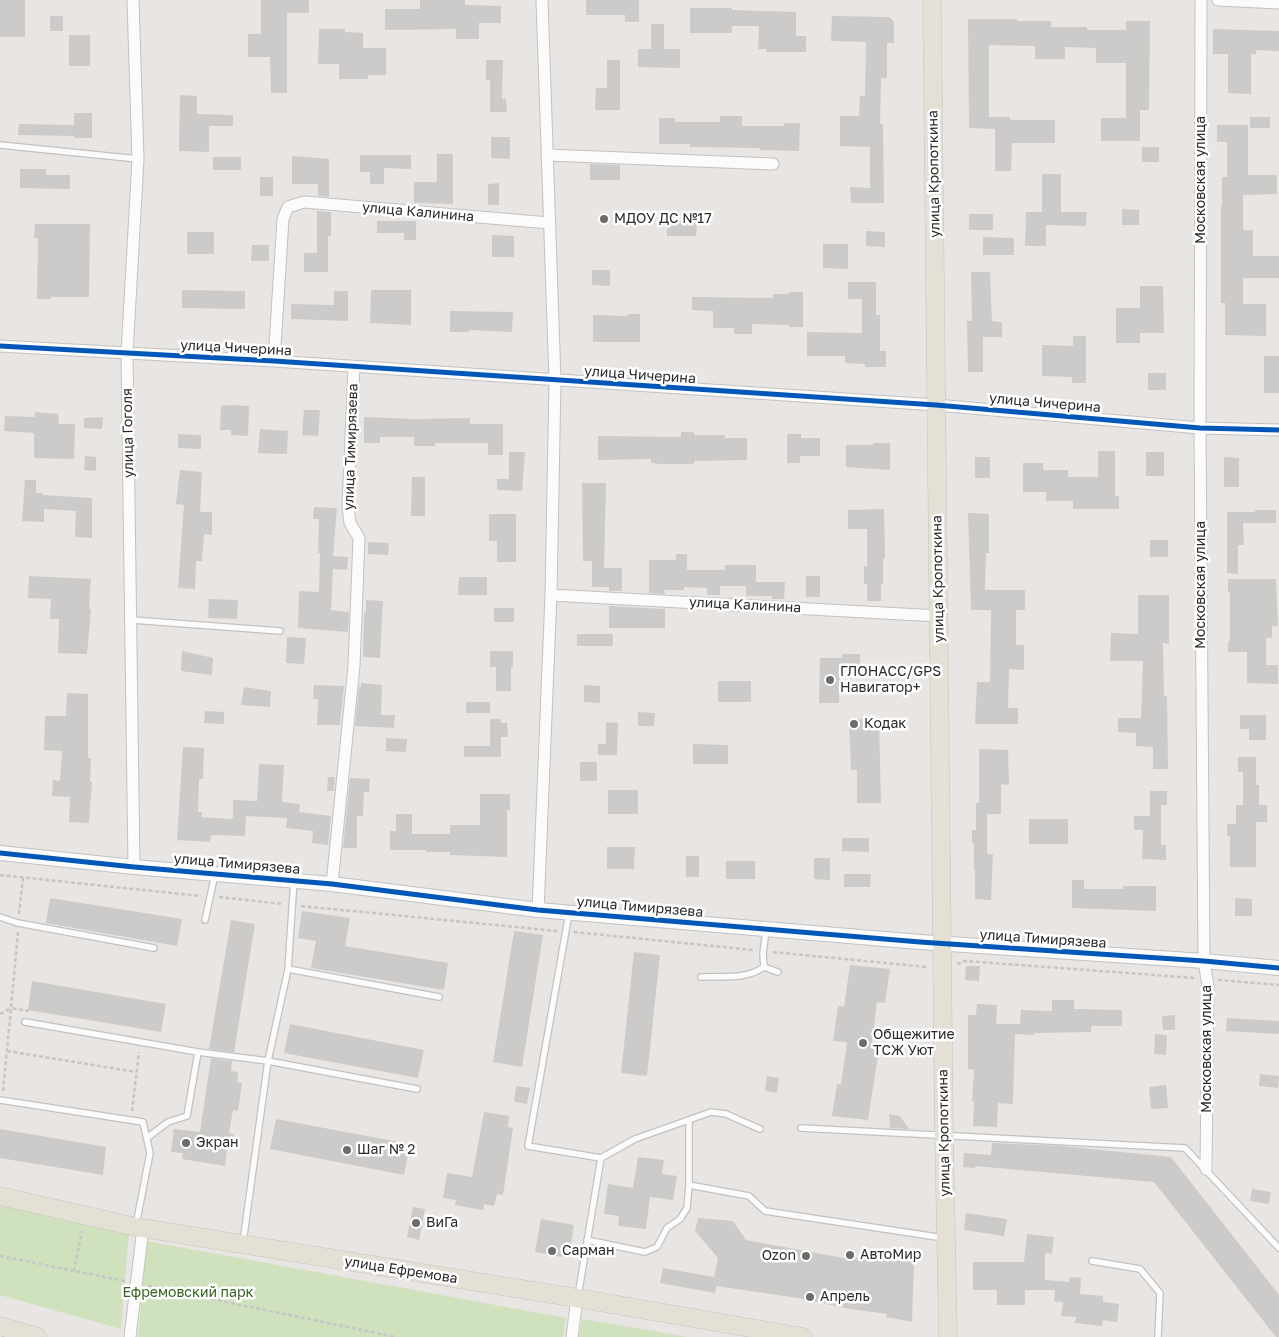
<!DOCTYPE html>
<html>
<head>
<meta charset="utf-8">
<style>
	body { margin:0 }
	canvas { display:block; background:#e8e5e2 }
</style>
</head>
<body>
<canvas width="1279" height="1337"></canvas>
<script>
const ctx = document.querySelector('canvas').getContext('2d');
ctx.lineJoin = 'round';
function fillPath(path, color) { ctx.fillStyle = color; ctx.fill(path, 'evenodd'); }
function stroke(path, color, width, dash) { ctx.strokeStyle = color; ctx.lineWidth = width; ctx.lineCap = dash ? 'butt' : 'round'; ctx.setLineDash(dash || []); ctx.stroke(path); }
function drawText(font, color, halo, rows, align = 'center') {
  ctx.font = font + ' "Golos Text",sans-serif'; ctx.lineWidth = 5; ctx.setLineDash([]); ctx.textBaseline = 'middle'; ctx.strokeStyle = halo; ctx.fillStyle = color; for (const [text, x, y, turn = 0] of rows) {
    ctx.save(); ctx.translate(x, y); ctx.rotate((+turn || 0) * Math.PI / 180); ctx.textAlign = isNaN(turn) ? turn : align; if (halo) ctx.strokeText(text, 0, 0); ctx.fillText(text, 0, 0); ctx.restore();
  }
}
fillPath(new Path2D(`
	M0,1204L129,1232L121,1329L0,1295Z
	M147,1241L566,1318L563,1337H138Z
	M582,1319L688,1337H579Z`), '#cfe2bd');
fillPath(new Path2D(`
	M0,0H25V37H0Z
	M261,0H309V13H287V93H271L270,57H248V34H261Z
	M420,0H465V5L501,6V23H479V39H456V29L385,30V9H420Z
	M586,0H639V22H625V15H586Z
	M690,8H732V10L796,12V36H806V52H766V49H758L759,26H732V33H690Z
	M50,16H63V31H50Z
	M832,16L889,17L894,22V43H887V78H881L880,124H883L884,203H851L850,187L870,188V147L840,146V116H859L860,96H865L866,42L831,41Z
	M968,19H1017V21H1051V27H1087V30H1126V21H1150L1149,110H1140V141H1101V118H1126V63H1096V48L1065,47V59H1035V46L989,45V117H1010V120H1055V143H1012L1011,171H995V129L969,128Z
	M651,24H664V49H680V68L638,67V49H651Z
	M319,29H345V32L363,33V48H386V75H368V79H339V64H318Z
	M1213,29L1279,31V51L1256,50V54H1251V94L1228,93V54H1213Z
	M69,35H90V66H69Z
	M486,60H503L502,99H506L507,112H490V80H486Z
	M607,60H620V110H595L596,88H607Z
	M180,95L197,96V114L233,115V126H209V152L179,151Z
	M74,113H92V138H74V136L18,135L19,124L74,125Z
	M720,116H742V126H784V123H800L799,151L760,150V148L690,147V144H659V118H675V122H720Z
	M1250,117H1270V128H1250Z
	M1217,125H1248V175H1277V194L1243,195V230H1253V256H1279V278H1243V304H1266V336L1225,335V303H1221V206H1222V177H1227V142H1217Z
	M491,137H510V159L491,158Z
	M1142,147H1159V162H1142Z
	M437,154H453V204L414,203V182H437Z
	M360,155H411V169L384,168V184H370V172H360Z
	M292,156L329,159V197L318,196V184H292Z
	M213,157H241V170H213Z
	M590,164L620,165V180H590Z
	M20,169H46V175H70V189L20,188Z
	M1042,174H1061V212H1087L1086,226L1046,225V246H1025L1026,212H1042Z
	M260,177H273V196H260Z
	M499,183V205H488V184Z
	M1122,209L1139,210V225H1122Z
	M317,211L331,212V236H328V272H304V253H317Z
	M969,214H993V230H969Z
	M377,221H416V240H404V233H377Z
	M667,221L697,222L696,236H667Z
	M35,224H90L89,297H51V299H37L38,238H34Z
	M866,231L885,232V247L866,246Z
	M187,232H214V254H187Z
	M492,235L514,236V257H492Z
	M983,237L1014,238V255H983Z
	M823,244H848V269L823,268Z
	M252,245H269V261H251Z
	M592,270H610V286L592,285Z
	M971,272H990L992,321L1002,322V337H983V372H968L967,321H972Z
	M848,282H876V315H880V351H886V367H865V364L845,363V356H807V332L862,333V299H848Z
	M1140,286H1163L1164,333H1140V343H1116V308H1140Z
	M182,290L245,291V309L182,308Z
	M371,290H411V325L370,323Z
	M334,291H348V321L291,319V304L334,305Z
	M789,292H803V327H789V325L752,324V334H734V328H713V311L692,310V297L773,298V294H789Z
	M450,311L513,312L512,332L469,330V332H450Z
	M628,314H640V342H593V315L628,316Z
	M1073,336H1086V383H1072V377L1042,376V345L1073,346Z
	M1264,356H1279V393H1264Z
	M1148,373H1166V390H1148Z
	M232,405L249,406L248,436L231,435V430H220L221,406Z
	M304,410H320L318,436L302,435Z
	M35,412L58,414L59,424H75L74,459L34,458V433L4,431L5,416L35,417Z
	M103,417L102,429L84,428V418Z
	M364,417L415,419L470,418V424H503V455H488V443H435V446H414V437H380V443H364Z
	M260,429L288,431L287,454L258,453Z
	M681,432H694V435H725V438H747V460L694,461V464H660L651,463V459L598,460V436L681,437Z
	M178,434L201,435V449L178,448Z
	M787,434H801V438H820V456H800V463H787Z
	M873,443H890V470L846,467V445H873Z
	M1098,451H1115V496H1119V509H1073V501H1046V492H1023V463H1043V470H1068V477H1098Z
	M509,452H525L522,491L497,490V479H509Z
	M1146,452H1164V476H1146Z
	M85,456L96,457V471L84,470Z
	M975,457H990V478H975Z
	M1224,457L1239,458V487H1224Z
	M180,470L202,472L200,512H212V535L204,534L202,561H196L195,589L178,588L184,505L176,504Z
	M412,477H425V516H411Z
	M25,480H36V493H42V495L92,498V538L75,537L76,511L44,509V522L22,521Z
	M582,483H606L604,568H622V591H609V587H592V561H583Z
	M314,507L337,508L333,556L348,557L347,570L333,569L331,610L349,612L348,632L298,628L299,591L319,592L320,553H318L319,519H313Z
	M884,509L885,559H883V584H881V601H867V584H864V566L867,567V529H848V510Z
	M1255,510H1276V523H1243L1244,545H1238V574L1227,573V512H1255Z
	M968,513L989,514V553H986L985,590H1025V610H1016V645H1024V670L1009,669L1008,708H1018V724H975L977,682H990L991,610H971Z
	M489,514H516V562H497V541H489Z
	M1150,540H1168V557H1150Z
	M368,542L389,543L388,555L368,554Z
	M676,554H687V570H725V565H756V582H785L784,599H772V596H746V586H720V595H707V588L684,587V590H664L665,594L649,593V560H676Z
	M29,576L91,579L89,609H91L87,654L58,653L59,619H50L51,599L28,598Z
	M806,576H820V597H806Z
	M459,577H487V595H458Z
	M1228,579H1276L1278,626H1272V638H1266V665H1278V684L1247,683V652H1228V641H1230V592H1228Z
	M1138,595H1169V644L1163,643L1164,696H1167L1168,769H1153V747L1136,746V733L1118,732V718H1141L1143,661H1110L1111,633L1138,634Z
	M209,599L238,600L237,619L208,618Z
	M366,600L383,601L380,658L363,657L364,612H366Z
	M609,606L665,609V628H609Z
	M494,608H514V622H494Z
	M577,634H613V646H577Z
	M287,637L306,638L304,664L286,663Z
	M182,651L213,658L212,675L181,671Z
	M490,651H513V667H511V691H496V667H490Z
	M842,654H860V670H840L839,703H819L820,658H842Z
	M718,681H751V702H718Z
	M361,683L382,685L381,715H395L394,728L355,726L359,687H361Z
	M314,685L344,686L340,725H317L318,699H313Z
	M584,685L600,686V703L584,702Z
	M244,687L271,691L270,707L241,705Z
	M67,693L88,694V758H91L90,782H92L89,823L69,822L70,797L52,796L53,780L60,781L62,751L44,750L45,716H66Z
	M466,702H490V713H466Z
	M205,711L224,712V724L204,723Z
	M638,712L655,713L654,726H638Z
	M1240,715H1266V740H1249V729H1240Z
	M879,718L881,803H857V770H851L849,720Z
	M490,719H501V723H507L508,737H501V757H464V746H490Z
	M606,722L618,723L617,755H598V744H606Z
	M386,738L407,739L406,752L386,751Z
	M693,744L728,745V764H693Z
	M183,747L204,748L203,779H199L198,812H202V817L231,819L233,817V800L257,801L259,764L284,765L282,802L300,804L299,812L331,816L328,845L312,843L313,831L286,828L287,818L246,816L245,836L211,835L210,842L177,840Z
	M979,749L1008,750L1009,785L1001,784V814H987V854H993L991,900L975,899V870H974V843H972V830H976V803H979Z
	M1238,757H1256V785H1259V805H1267V822H1256V867H1230V836H1227V824H1236V805H1243V772H1238Z
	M580,762H597V781H580Z
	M328,777H335L334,791H327Z
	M350,778L370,779L369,792H364L363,816H357V848H343Z
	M608,790H638V814H608Z
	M1150,791H1167V805H1161V845H1166V860L1142,859L1143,830H1134V816H1150Z
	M480,794H510V810H507V857L450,855V852H426V850H390V831H396V814H412V834H450V825H480Z
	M1029,819H1068V844H1029Z
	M842,838H869V852L842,851Z
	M607,847H635L634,869H607Z
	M686,856H699V877H686Z
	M814,858H830V880L814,879Z
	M726,861H755V879H726Z
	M844,874H871L870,887H844Z
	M1072,880H1084V889H1123V886H1156V911L1072,908Z
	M50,898L182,919L177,946L46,923Z
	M1235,898L1252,899V916H1235Z
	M302,911L350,918L345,946L448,963L444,990L311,968L316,941L298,938Z
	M231,920L255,924L234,1052L209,1049Z
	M514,931L543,935L522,1067L493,1062Z
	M634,952L660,955L647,1076L621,1073Z
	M850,965L890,969L885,1003L877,1002L872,1042L880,1043L868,1120L832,1116L837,1084L841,1085L847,1042L833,1041L838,1006L844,1007Z
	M966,966H980L979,981L965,980Z
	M32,981L166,1004L161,1032L28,1010Z
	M1052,1000H1074V1009L1122,1010V1026H1091V1032L1034,1033V1035L1015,1034L1013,1104L998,1103L997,1127L973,1126L974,1101H972L974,1070L968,1069V1015H976L977,1004L997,1005L996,1024H1020L1021,1010L1052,1011Z
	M1175,1015V1030H1163L1162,1016Z
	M1227,1018L1279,1021V1034L1226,1031Z
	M290,1024L424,1050L418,1078L284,1053Z
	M1155,1034L1167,1035L1166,1055L1154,1054Z
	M211,1058L232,1061L231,1071L238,1072L237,1082L242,1083L238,1111L233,1110L229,1133L234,1134L231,1149L227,1148L225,1166L182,1159L183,1153L171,1152L174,1129L200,1132Z
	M1260,1074L1279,1076L1278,1088L1259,1086Z
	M767,1076L779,1078L777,1093L765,1091Z
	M1166,1085L1168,1108L1151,1109L1149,1087Z
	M516,1086L530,1088L527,1104L514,1102Z
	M484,1112L509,1116L508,1127L513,1128L503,1195L497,1194L494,1206L484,1204L483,1210L455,1205L456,1200L443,1198L447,1173L472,1177Z
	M889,1114L900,1116L909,1129L890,1128Z
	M276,1119L410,1144L404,1175L270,1149Z
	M0,1129L106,1147L103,1175L0,1158Z
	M992,1143L1061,1146L1171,1157L1279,1295V1337H1276L1154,1182L975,1166V1168L963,1167L964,1153L991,1155Z
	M638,1157L664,1160L662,1174L677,1176L673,1200L650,1197L646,1229L618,1226L619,1216L604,1214L608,1184L633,1188Z
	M1252,1189L1271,1192L1269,1204L1250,1201Z
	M413,1207L425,1209L419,1240L407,1237Z
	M966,1213L1007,1219L1004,1236L964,1230Z
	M698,1218L733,1221L746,1240L854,1260L869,1249L896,1254L894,1260L914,1262L912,1322L886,1317L887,1314L850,1309L798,1298L716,1286L715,1293L660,1283L663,1268L714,1277L718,1258L695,1231Z
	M541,1219L574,1225L569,1258L535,1252Z
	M1027,1234L1054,1237L1052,1254L1045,1253V1280L1069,1282L1070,1277L1081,1278L1080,1294L1103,1296V1302L1119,1304L1117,1322L1103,1320L1102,1326L1075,1323L1076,1317L1061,1316L1063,1302L1054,1301L1055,1290H1025V1305H997V1290H973V1262H1024Z`), '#cdcbc9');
const service = new Path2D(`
	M0,145L138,159
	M132,620L280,631
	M569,913L528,1146L601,1158L578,1296
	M0,917L18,923L154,948
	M205,920L215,874
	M766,930L763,954L764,967L778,972
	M288,969L439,997
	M701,977C722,976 746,980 764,967
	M25,1022L198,1052
	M0,1100L143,1122L150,1153L136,1225
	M801,1128L1185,1148L1279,1248
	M147,1138L168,1122L187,1116L198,1052L268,1061L417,1089
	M601,1158L635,1139L711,1112L726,1114L760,1129
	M689,1185L749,1196L765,1211L944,1238
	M587,1240L645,1252L657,1247L667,1228L680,1219L687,1208L689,1185V1120
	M243,1242L268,1061L288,969L294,880
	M1092,1261L1140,1269L1160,1293L1158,1337`);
const minor = new Path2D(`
	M133,0L138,159L127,354L134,867
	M1201,0L1200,428L1204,961L1208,986L1206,1169
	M1218,0L1279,3
	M547,155L773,164
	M0,346L274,361L936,405L1200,428L1279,430
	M274,361L283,219L288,207L304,202L549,223
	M551,595L939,616
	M332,884L354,666L359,538L350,523L348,506L354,367
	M538,910L551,595L555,381L542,0
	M130,1337L143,1228
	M572,1337L577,1298`);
const tertiary = new Path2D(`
	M0,853L134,867L332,884L538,910L920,942L1204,961L1279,968`);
const primary = new Path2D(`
	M932,0L944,1134L948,1337
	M0,1196L136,1227L577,1298L803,1337
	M0,1326L38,1337`);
stroke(service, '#c2c2c2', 8);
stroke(minor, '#c2c2c2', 13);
stroke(tertiary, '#c2c2c2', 16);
stroke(primary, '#c5c3c2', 19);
stroke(new Path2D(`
	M0,875L201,896
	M219,897L283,904
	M301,906L557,931
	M19,914L23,878
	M18,932L11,1008L29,1011
	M574,932L753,950
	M773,952L927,967
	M957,964L965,961L1195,978
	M1218,980L1279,985
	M0,1014L11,1008
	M7,1051L136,1072
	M3,1091L11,1008
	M132,1111L139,1052
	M0,1256L125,1281
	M74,1271L82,1231
	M148,1286L396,1337`), '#c6c6c6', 2.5, [4, 2.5]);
stroke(service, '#fcfbfb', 5.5);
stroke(minor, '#fcfbfb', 11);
stroke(tertiary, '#fcfbfb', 14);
stroke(primary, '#e5e0d5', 18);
stroke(new Path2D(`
	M0,346L274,361L936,405L1200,428L1279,430
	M0,853L134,867L332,884L538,910L920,942L1204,961L1279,968`), '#0057b8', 5);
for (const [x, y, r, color] of [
	[604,219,5,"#6d6c6b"],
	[830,680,5,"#6d6c6b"],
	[854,724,5,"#6d6c6b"],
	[863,1043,5,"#6d6c6b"],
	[186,1143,5,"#6d6c6b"],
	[347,1150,5,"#6d6c6b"],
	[416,1223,5,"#6d6c6b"],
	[552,1251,5,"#6d6c6b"],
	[850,1255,5,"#6d6c6b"],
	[806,1256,5,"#6d6c6b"],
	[810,1297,5,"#6d6c6b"]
]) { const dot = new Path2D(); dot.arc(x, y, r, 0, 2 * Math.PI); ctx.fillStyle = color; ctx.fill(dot); stroke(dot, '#fff', 2); }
drawText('14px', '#2b2b2b', '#fff', [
	["улица Кропоткина",934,174,-91],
	["Московская улица",1201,180,-90],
	["улица Калинина",418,212,5],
	["улица Чичерина",236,348,3],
	["улица Чичерина",640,375,4],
	["улица Чичерина",1045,403,5],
	["улица Гоголя",128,433,-91],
	["улица Тимирязева",351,447,-88],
	["улица Кропоткина",938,579,-91],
	["Московская улица",1201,585,-90],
	["улица Калинина",745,605,3],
	["улица Тимирязева",237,864,5],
	["улица Тимирязева",640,907,5],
	["улица Тимирязева",1043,939,4],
	["Московская улица",1207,1049,-90],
	["улица Кропоткина",944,1133,-91],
	["улица Ефремова",401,1270,9]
]);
drawText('14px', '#2b2b2b', '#fff', [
	["МДОУ ДС №17",614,219],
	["ГЛОНАСС/GPS",840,672],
	["Навигатор+",840,688],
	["Кодак",864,724],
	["Общежитие",873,1035],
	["ТСЖ Уют",873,1051],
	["Экран",196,1143],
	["Шаг № 2",357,1150],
	["ВиГа",426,1223],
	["Сарман",562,1251],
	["АвтоМир",860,1255],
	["Ozon",796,1256,"right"],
	["Апрель",820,1297]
], 'left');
drawText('14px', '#34651f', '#fff', [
	["Ефремовский парк",188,1293]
]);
</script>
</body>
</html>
